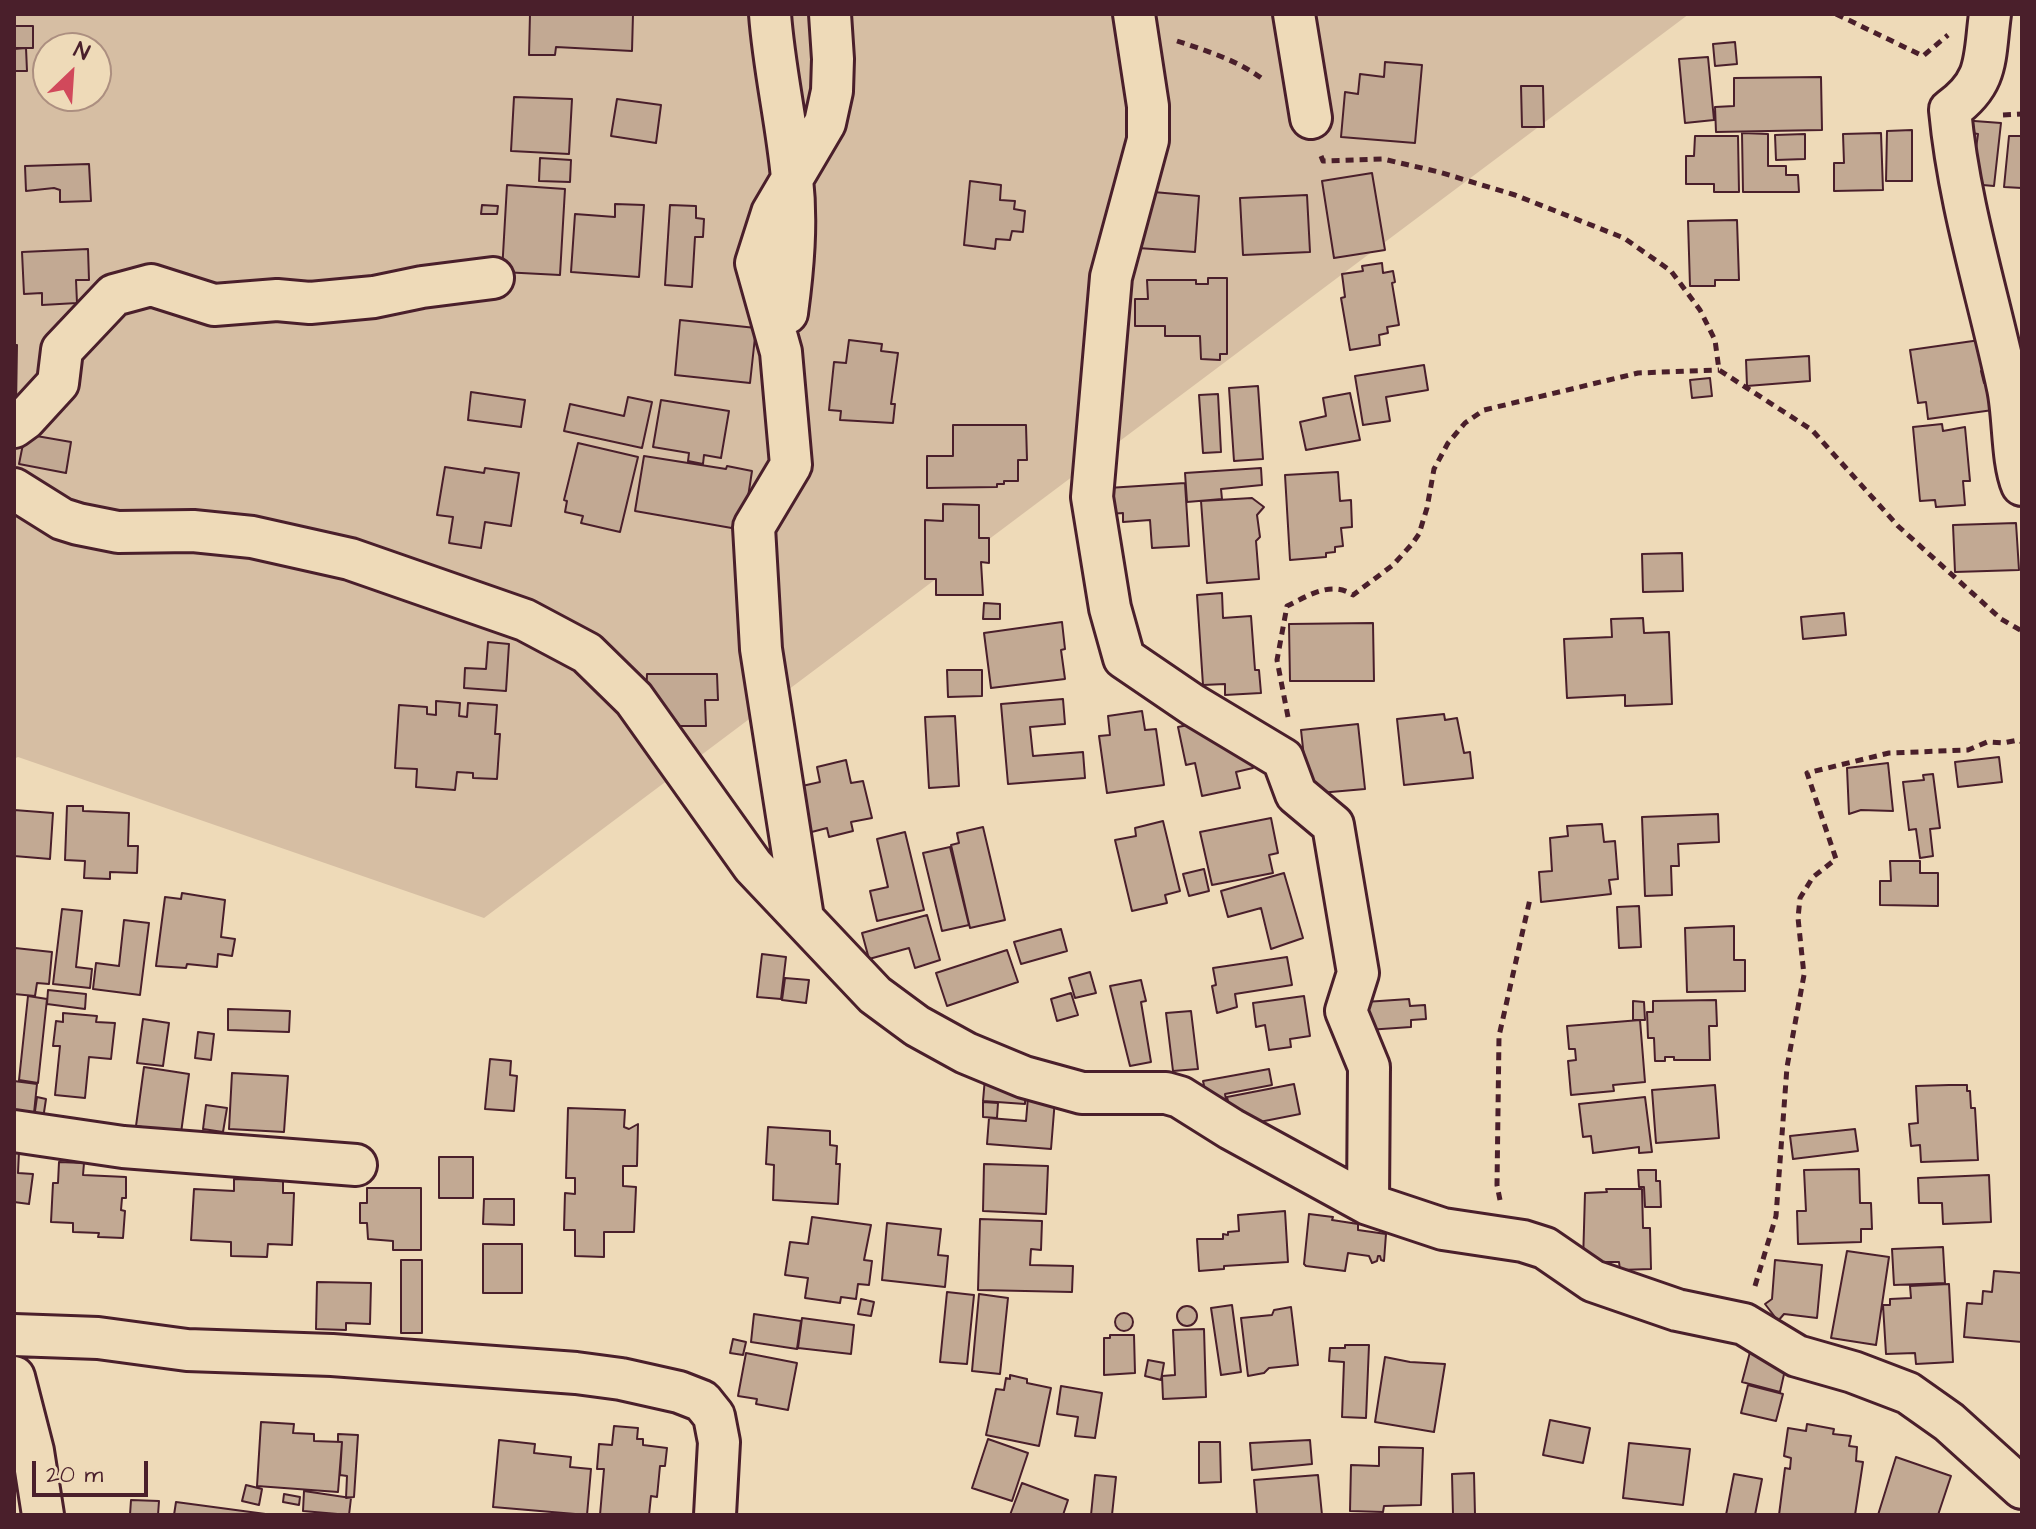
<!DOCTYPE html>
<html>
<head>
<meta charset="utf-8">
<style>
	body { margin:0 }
	#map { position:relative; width:2036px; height:1529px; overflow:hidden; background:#eedab8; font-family:"Architects Daughter",sans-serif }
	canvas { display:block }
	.frame { position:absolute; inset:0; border:16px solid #4a1f2b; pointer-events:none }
	.north { position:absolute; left:32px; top:32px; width:80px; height:80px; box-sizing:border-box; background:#eedab8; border:2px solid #ac8f80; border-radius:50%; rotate:25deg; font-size:22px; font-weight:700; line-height:32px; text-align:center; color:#4a1f2b }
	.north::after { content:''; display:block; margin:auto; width:28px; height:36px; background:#d1495b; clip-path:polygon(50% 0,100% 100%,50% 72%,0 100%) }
	.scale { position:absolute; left:32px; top:1461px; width:116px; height:36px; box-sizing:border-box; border:4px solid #4a1f2b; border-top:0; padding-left:10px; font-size:24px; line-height:28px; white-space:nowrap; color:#4a1f2b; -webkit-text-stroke:6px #eedab8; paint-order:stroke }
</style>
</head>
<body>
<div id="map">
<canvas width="2036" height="1529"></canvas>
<div class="frame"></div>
<div class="north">N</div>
<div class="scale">20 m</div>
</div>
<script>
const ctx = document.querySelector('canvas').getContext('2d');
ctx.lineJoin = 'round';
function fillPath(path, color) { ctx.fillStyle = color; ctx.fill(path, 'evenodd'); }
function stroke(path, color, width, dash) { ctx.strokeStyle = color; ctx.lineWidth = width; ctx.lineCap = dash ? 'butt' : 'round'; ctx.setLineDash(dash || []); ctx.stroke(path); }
fillPath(new Path2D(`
	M14,14H1689L484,918L18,757L14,759ZM48,48H96V96H48Z`), '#d6bea3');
const building = new Path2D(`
	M530,14H633L632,51L556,47L555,55H529Z
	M14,26H33V48H14Z
	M1735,42L1737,64L1715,66L1713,44Z
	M26,48L27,71H14V49Z
	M1708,57L1714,120L1685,123L1679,59Z
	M1385,62L1422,65L1415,143L1341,137L1345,92L1358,94L1360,74L1384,77Z
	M1821,77L1822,130L1716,132L1715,107L1734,106V78Z
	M1521,86H1543L1544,127H1522Z
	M514,97L572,99L569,154L511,151Z
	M617,99L661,105L656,143L611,136Z
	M1961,120L2001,123L1994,186L1971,184L1978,134L1959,131Z
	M1912,130V181H1886L1887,131Z
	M1742,133L1768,134V166H1786V175H1798L1799,192H1743Z
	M1881,133L1883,190L1834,191V163H1844L1843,134Z
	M2021,133L2022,188L2004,187L2009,136H2021Z
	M1805,134V159L1776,160L1775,135Z
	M1695,136H1738L1739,192H1714V184H1686V156H1694Z
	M540,158L571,160L570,182L539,181Z
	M89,164L91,201L60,202V190L54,188L26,191L25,166Z
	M1372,173L1385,250L1334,258L1322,181Z
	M970,181L1001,185L1000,200L1015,201L1014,209L1025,211L1023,232L1012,231L1010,240L996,239L995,249L964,245Z
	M507,185L565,189L560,275L502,272Z
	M1142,191L1199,196L1195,252L1138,248Z
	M1307,195L1310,252L1243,255L1240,198Z
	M615,204L644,205L639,277L571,272L575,214L615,217Z
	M482,205L498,206L497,214H481Z
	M670,205L696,206V218L704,219L703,237H695L692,287L665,285Z
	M1737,220L1739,280H1715V286H1690L1688,221Z
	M88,249L89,280H76L77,303L42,305V293L24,294L22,252Z
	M1382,263L1383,273L1393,271L1395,282L1392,283L1399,325L1387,327L1388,333L1379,335L1380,345L1350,350L1341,298L1345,297L1342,274L1363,271L1362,266Z
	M1208,278H1227V354H1220V360L1201,359L1200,336H1165V326H1135V299H1148L1147,280H1196V284H1208Z
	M680,320L756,328L750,383L675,375Z
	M1987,339L1991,370L1981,371L1984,383L1989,382L1993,410L1928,419L1926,402L1918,403L1910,350Z
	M849,340L882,344L881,351L898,353L891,404H895L893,423L840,420L841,411L829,410L834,362L846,363Z
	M14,345H17L16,407H14Z
	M1809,356L1810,381L1747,386L1746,360Z
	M1424,365L1428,390L1386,397L1390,421L1363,425L1355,376Z
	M1710,378L1712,396L1692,398L1690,380Z
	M1258,386L1263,459L1234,461L1229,388Z
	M471,392L525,400L521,427L468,420Z
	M1350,393L1360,440L1306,450L1300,422L1326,416L1323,398Z
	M1218,394L1221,452L1203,453L1199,395Z
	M628,397L652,402L642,448L564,431L570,404L624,416Z
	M661,400L729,411L721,458L704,455L703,464L688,461L689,453L653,447Z
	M1942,424L1943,431L1965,427L1970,481H1963L1965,505L1936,507L1935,500L1920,501L1913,427Z
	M953,425H1026L1027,460H1018V481H1004V484H997V487L927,488V456H953Z
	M25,434L71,442L66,473L19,464Z
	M578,443L638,457L620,532L581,523L583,516L565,512L567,501L564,500Z
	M644,456L726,469L727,466L752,471L743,530L635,511Z
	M445,467L484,473L485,468L519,473L511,526L485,522L481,548L449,543L453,517L437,515Z
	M1261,468L1262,485L1221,489L1222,499L1187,502L1185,473Z
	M1338,472L1340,501L1351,500L1352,527L1341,528L1343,546L1335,547V552L1326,553V557L1290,560L1285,475Z
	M1185,483L1189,546L1152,548L1150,520L1123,522V513L1109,514L1108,488Z
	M1252,498L1264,507L1257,515L1260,537L1256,541L1259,579L1207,583L1201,501Z
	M943,504L979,505V538H989V563L981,562L983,595H936V579H925V520L943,521Z
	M2016,523L2019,570L1955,572L1953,525Z
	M1682,553L1683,591L1643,592L1642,554Z
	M1222,593L1223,618L1251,616L1255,670H1259L1261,693L1225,695V684L1203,685L1197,595Z
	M984,603L1000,604V619H983Z
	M1844,613L1846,635L1803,639L1801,617Z
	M1643,618L1644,633L1669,632L1672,704L1625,706V695L1567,698L1564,639L1612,637L1611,619Z
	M1062,622L1065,649L1061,650L1065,679L991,688L984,633Z
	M1373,623L1374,681H1290L1289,624Z
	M488,642L509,644L506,691L464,688L465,668L486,669Z
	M947,670H982V696L948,697Z
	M647,674H717L718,700H705L706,726H659L646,701Z
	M1063,699L1065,724L1030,727L1033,756L1083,752L1085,778L1008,784L1001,704Z
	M436,701L460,703L459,716L467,717L468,703L497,705L495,734H500L497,779L473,778V773L457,772L455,790L416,787L417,769L395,768L399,705L427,707V714L436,715Z
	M1142,711L1145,730L1156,729L1164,785L1107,793L1099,736L1110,735L1108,716Z
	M1444,714L1445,720L1457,718L1464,753L1470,752L1473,778L1404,785L1397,719Z
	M955,716L959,786L929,788L925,717Z
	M1198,723L1250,751L1253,768L1236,772L1240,788L1202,796L1195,763L1186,765L1178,727Z
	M1358,724L1365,789L1308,794L1301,730Z
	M1999,757L2002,782L1958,787L1955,762Z
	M846,760L851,783L863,781L872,818L851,822L853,831L829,837L827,828L804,834L793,788L820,782L817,767Z
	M1888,763L1893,811L1861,810L1849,814L1847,768Z
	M1933,774L1940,828L1930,829L1933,856L1920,858L1916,829L1909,830L1903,782L1924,780L1923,775Z
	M67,806H83V811L129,813L128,846H138L137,873L110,872V879L84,878L85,861L65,860Z
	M14,810L53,813L50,859L14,856Z
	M1718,814L1719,842L1678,844L1679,866H1671L1672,895L1645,896L1642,817Z
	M1271,818L1278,853L1269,855L1273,873L1212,885L1200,832Z
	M1163,821L1180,891L1165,895L1167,903L1132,911L1115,840L1136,836L1135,828Z
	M1602,824L1604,842L1615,841L1618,879L1609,880L1611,894L1541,902L1539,872L1552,871L1550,838L1568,836L1567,826Z
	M983,827L1005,920L970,928L951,845L959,843L957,833Z
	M905,832L924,910L877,921L870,891L888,887L877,839Z
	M950,847L969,925L942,931L923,853Z
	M1890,861H1920V873H1938V906L1880,905V881H1891Z
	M1204,869L1209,891L1189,896L1183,874Z
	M1284,873L1303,938L1271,949L1261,908L1228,917L1221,891Z
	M182,893L225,900L221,937L235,939L232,956L218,954L217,967L187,964L186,968L156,966L165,897L181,899Z
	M1639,906L1641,947L1619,948L1617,907Z
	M62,909L82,911L76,967L92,969L90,988L53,984Z
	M927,915L940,960L915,968L909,948L869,959L862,933Z
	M124,920L149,923L140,995L93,989L96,963L119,966Z
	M1734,926V960H1745V991L1687,992L1685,928Z
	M1061,929L1067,951L1021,964L1014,942Z
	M15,948L52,952L49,984L37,983L35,996L14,994Z
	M1007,950L1018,982L947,1006L936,973Z
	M762,954L786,957L781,999L757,997Z
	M1287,957L1292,985L1235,994L1237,1007L1217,1013L1212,986L1216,985L1213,968Z
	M1090,972L1096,993L1075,998L1069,978Z
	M785,978L809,980L806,1003L782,1000Z
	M1141,980L1146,1001L1141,1002L1151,1062L1130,1066L1110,986Z
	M48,990L86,994L85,1009L47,1004Z
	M1071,993L1078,1015L1057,1021L1051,999Z
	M28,996L47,999L38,1083L19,1080Z
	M1304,996L1310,1036L1290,1039L1291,1047L1269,1050L1265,1025L1256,1027L1253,1003Z
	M1409,999L1410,1006L1425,1005L1426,1019L1411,1020V1027L1367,1030L1365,1002Z
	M1716,1000L1717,1026H1709L1710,1060H1674V1057H1665V1061H1655L1654,1038H1648L1647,1012H1653V1001Z
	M1633,1001L1644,1002L1645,1020H1633Z
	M228,1009L290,1011L289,1032L228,1030Z
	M1191,1011L1198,1069L1173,1071L1166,1013Z
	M63,1013L97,1016L96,1022L115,1023L111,1059L89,1057L85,1098L55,1095L60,1046H53L56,1021L63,1022Z
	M143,1019L169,1023L163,1066L137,1063Z
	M1640,1020L1645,1082L1613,1085L1614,1091L1571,1095L1568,1061L1576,1060L1575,1049H1569L1567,1026Z
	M198,1032L214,1034L211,1060L195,1058Z
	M490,1059L511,1061L510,1075L517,1076L514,1111L485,1109Z
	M144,1067L189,1074L181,1133L136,1126Z
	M1269,1069L1272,1085L1225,1094L1228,1110L1210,1113L1203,1081Z
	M232,1073L288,1076L284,1132L229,1129Z
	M985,1078L1026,1081L1025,1104L983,1101Z
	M14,1081L37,1084L34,1113L14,1111Z
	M1294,1084L1300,1114L1234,1127L1227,1097Z
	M1715,1085L1719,1138L1656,1143L1652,1090Z
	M1949,1085H1967V1091H1970L1971,1108H1975L1978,1160L1921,1162L1920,1145L1911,1146L1909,1124L1918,1123L1916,1086Z
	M37,1097L46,1099L43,1119L34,1118Z
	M1028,1097L1055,1099L1051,1149L987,1144L989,1118L1026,1121Z
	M1645,1097L1652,1152L1639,1153V1147L1593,1153L1591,1136L1583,1137L1579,1104Z
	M983,1102L998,1103L997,1118L983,1117Z
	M206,1105L227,1108L223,1132L203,1129Z
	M568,1108L625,1110L624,1127L629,1129L638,1124L637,1166H623V1186L636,1187L634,1232H604V1257L575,1256V1230H564L565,1193L575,1194V1178H566Z
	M768,1127L830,1131V1145L837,1146L836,1164H840L838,1204L773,1200L774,1165L766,1164Z
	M1855,1129L1858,1151L1793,1159L1790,1136Z
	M14,1152H19L18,1173L33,1174L29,1204L14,1202Z
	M439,1157H473V1198H439Z
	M59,1162L84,1163L83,1175L126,1177V1198H122L121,1210L125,1211L123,1238L98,1237L99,1233L73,1232V1223L51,1222L53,1183H58Z
	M984,1164L1048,1166L1046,1214L983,1211Z
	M1859,1169L1860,1203H1871L1872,1229H1861V1242L1798,1244L1797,1211H1806L1804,1170Z
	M1638,1170H1656V1181H1660L1661,1207H1645L1644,1187H1639Z
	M1989,1175L1991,1222L1943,1224L1942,1203H1919L1918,1178Z
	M234,1179L283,1181V1193H294L292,1245L268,1244L267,1257L231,1256V1242L191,1240L194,1189L234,1191Z
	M367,1188H421V1250H393V1241L368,1239L367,1223H360V1203H367Z
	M1606,1189H1642L1643,1228H1650L1651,1269L1620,1270L1619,1262H1583L1585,1193L1607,1192Z
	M484,1199H514V1225L483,1224Z
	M1285,1211L1288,1262L1224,1266V1269L1199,1271L1197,1239H1223V1234L1228,1235V1232L1239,1231L1238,1215Z
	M1309,1214L1333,1217L1332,1220L1358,1224V1230L1386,1234L1384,1261L1381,1260L1380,1256H1378L1377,1261L1372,1263L1369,1256L1348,1253L1345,1271L1306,1266L1304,1264Z
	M812,1217L871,1225L864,1260L872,1261L869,1285L858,1284L856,1299L841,1297L840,1303L805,1298L808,1278L785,1275L790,1242L808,1244Z
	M980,1219L1042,1221L1041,1250L1031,1249L1030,1265L1073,1266L1072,1292L978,1290Z
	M887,1223L941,1229L938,1255L948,1256L945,1287L882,1280Z
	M483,1244H522V1293H483Z
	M1943,1247L1945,1283L1894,1285L1892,1249Z
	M1847,1251L1889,1257L1876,1345L1831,1338Z
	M401,1260H422V1333H401Z
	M1775,1260L1822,1265L1817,1318L1784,1314L1778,1321L1765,1304L1772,1299Z
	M1994,1271L2022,1273V1342L1964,1337L1967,1303L1982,1304L1983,1291L1992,1292Z
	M317,1282L371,1283L370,1324L346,1323V1330L316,1329Z
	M1949,1284L1953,1362L1916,1364L1915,1353L1886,1354L1883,1305H1890V1299L1911,1298L1910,1286Z
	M947,1292L974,1295L967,1364L940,1362Z
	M979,1294L1008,1298L1000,1374L972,1371Z
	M861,1299L874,1302L871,1316L858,1314Z
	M1232,1305L1241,1372L1221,1375L1211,1308Z
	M1177 1316a10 10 0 1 1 20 0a10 10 0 1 1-20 0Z
	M1291,1307L1298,1365L1269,1368L1264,1373L1248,1376L1241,1318L1272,1315L1274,1310Z
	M1115 1322a9 9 0 1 1 18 0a9 9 0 1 1-18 0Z
	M754,1314L801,1321L797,1349L751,1342Z
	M802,1318L854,1325L851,1354L798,1348Z
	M1204,1329L1206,1397L1163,1399L1162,1376L1175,1375L1173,1330Z
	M1110,1335H1134L1135,1373L1104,1375V1338H1110Z
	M733,1339L746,1342L743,1355L730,1353Z
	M1345,1345H1369L1366,1418L1342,1417L1344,1362L1329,1361L1330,1348H1345Z
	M1750,1352L1787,1361L1780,1392L1742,1382Z
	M746,1353L797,1363L788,1410L756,1404L757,1399L738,1396Z
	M1385,1357L1410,1362L1445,1364L1434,1432L1375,1422Z
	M1148,1360L1164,1363L1161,1380L1145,1376Z
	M1010,1375L1027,1379V1383L1051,1388L1039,1446L986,1435L996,1389L1004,1390L1006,1378L1010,1379Z
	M1748,1385L1783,1394L1776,1421L1741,1413Z
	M1061,1386L1102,1393L1095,1438L1075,1436L1078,1417L1057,1414Z
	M1550,1420L1590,1428L1583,1463L1543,1455Z
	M261,1422L294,1424L293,1433L314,1434V1441L342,1442L338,1492L257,1486Z
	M1807,1424L1834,1429L1833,1434L1851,1436L1849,1446L1857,1447L1856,1461L1863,1462L1855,1515H1779L1785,1468L1790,1469L1791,1458L1784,1456L1788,1428L1806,1431Z
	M614,1426L638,1428L637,1439H643V1445L667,1448L665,1466H660L657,1497L651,1496L649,1515H600L604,1469H597L599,1444L612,1445Z
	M338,1434L358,1435L354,1497L346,1498L347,1476L340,1475L342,1442H338Z
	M988,1439L1028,1453L1012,1501L972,1488Z
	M499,1440L535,1444L534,1453L571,1457L570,1467L591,1469L587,1515L493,1507Z
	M1310,1440L1312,1464L1252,1470L1250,1443Z
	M1199,1442H1220L1221,1482L1199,1483Z
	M1629,1443L1690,1449L1683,1505L1623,1498Z
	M1379,1447L1423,1448L1421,1505L1384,1506L1383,1512L1350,1511L1351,1465L1379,1466Z
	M1896,1457L1951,1476L1938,1515H1878Z
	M1474,1473L1475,1515H1453L1452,1474Z
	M1734,1474L1762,1479L1755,1515H1726Z
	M1095,1475L1116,1477L1112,1515H1091Z
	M1318,1475L1322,1515H1257L1254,1480Z
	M1022,1483L1068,1500L1063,1515H1010Z
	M246,1485L262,1489L259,1505L242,1501Z
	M304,1491L351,1498L349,1515L303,1511Z
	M284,1494L300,1497L299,1505L283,1502Z
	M131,1500L159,1501L158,1515H130Z
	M176,1502L273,1515H174Z`);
fillPath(building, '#c2a993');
stroke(building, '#4a1f2b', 2);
const minor = new Path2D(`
	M770,14C774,69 787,123 792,178C797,223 793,268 787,313
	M1134,14L1148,106V140L1111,277L1092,497L1110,608L1124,658L1193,705L1283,759L1296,794L1333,825L1358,973L1346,1011L1369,1067L1368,1204
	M1294,14L1311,118
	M1990,14C1984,59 1989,82 1950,110C1959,206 1988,294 2008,388C2014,416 2012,462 2022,485
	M14,427L25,419L58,383L62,350L114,295L151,285L214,305L277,300L310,303L374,297L422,287L493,278
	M14,489L62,519L78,524L118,532L193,531L252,537L350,559L525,620L587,653L634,699L753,866L875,995L917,1026L966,1053L1024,1077L1082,1093H1166L1180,1097L1231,1129L1368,1204L1443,1229L1523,1241L1545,1248L1593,1281L1677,1310L1744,1324L1797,1356L1853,1372L1908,1393L1949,1422L2022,1488
	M803,918L761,649L754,527L791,465L781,352L756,263L772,213L825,123L832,91L833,59L830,14
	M14,1131L123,1147L356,1165
	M14,1335L98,1338L187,1350L332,1355L576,1373L621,1379L679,1392L702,1401L714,1416L719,1442L715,1515
	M14,1377L33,1451L43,1515`);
stroke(minor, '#4a1f2b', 46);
stroke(new Path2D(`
	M1836,14L1923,56L1948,35
	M1177,41C1207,51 1240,61 1265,81
	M2003,115L2022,114
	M1321,156L1323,161L1383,159L1439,172L1515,195L1624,238L1671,271L1700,310L1715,340L1719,370L1812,430L1898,526L2001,619L2022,631
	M1288,717L1277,660L1287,606C1308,596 1331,580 1353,595L1393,565L1412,544L1419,534L1427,508L1434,469L1448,443L1465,423L1484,410L1638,373L1719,370
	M1500,1200L1497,1185L1499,1036L1530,899
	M1755,1286L1776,1216L1787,1067L1804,975L1798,918L1800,898L1813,877L1836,859L1807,773L1889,753L1968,750L1987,742L2003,743L2018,740L2022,742`), '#4a1f2b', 5, [8, 6]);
stroke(minor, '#eedab8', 40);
</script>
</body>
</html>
